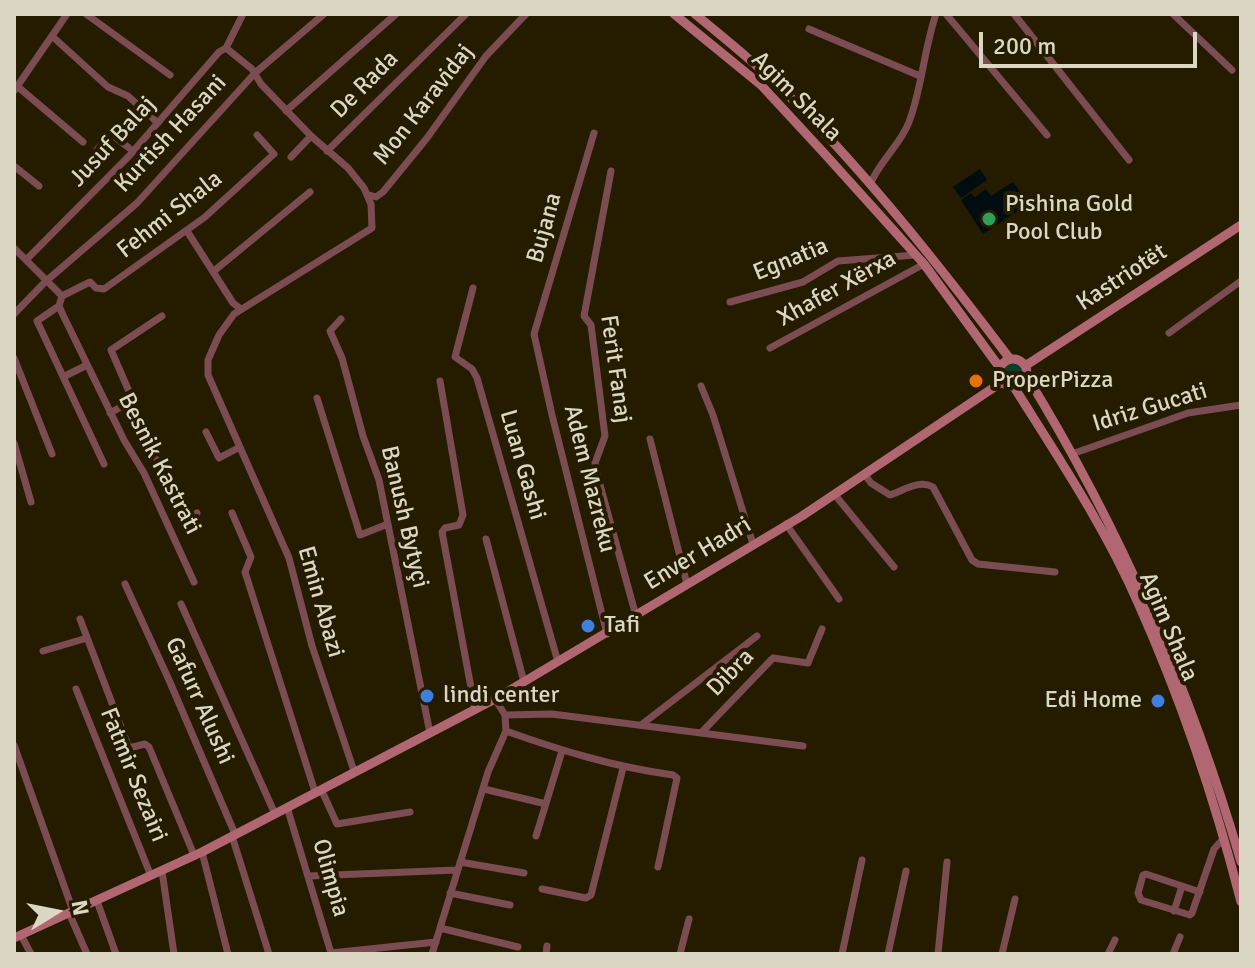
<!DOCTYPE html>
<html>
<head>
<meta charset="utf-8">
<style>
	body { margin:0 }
	#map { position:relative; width:1255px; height:968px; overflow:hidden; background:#251c00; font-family:Signika,sans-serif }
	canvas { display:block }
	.frame { position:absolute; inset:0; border:16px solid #dcd7c5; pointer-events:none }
	.north { position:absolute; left:16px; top:872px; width:80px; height:80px; -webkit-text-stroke:6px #251c00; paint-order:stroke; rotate:80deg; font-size:22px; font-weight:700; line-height:32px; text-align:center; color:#dcd7c5 }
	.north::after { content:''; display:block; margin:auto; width:28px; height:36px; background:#dcd7c5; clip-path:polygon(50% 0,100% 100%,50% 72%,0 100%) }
	.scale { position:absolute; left:979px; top:32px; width:218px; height:36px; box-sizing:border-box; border:4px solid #dcd7c5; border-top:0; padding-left:10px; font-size:24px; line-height:28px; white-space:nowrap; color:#dcd7c5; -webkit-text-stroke:6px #251c00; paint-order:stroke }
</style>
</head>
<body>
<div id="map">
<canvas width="1255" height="968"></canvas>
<div class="frame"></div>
<div class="north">N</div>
<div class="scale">200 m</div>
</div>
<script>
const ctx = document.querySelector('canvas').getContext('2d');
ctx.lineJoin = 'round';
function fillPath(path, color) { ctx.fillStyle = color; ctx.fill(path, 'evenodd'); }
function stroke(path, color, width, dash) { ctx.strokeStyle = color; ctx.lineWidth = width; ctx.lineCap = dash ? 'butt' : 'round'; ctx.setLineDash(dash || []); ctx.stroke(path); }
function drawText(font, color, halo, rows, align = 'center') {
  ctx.font = font + ' Signika,sans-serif'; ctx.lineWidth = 8; ctx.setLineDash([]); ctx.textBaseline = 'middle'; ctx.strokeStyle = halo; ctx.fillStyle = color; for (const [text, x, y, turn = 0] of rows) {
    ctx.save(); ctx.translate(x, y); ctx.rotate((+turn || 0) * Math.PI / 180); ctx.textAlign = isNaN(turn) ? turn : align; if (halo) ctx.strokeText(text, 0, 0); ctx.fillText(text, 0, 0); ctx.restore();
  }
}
fillPath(new Path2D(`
	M1003 373a10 10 0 1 1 20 0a10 10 0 1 1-20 0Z`), '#073f2a');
fillPath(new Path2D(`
	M980,169L987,180L961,198L953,187Z
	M1013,182L1028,204L983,234L961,200L971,193L975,197L986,189L991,196Z`), '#000c0f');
stroke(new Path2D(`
	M86,14L170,75
	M946,14L1047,135
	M1014,14L1129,160
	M1173,14L1232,70
	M809,29L920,76
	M53,37L108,87L128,96L158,123
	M226,48L252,69L261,84L311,136L348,168L364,188L371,204L372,228L234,314L219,335L208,360V375L289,558L312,646L354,771
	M17,86L83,142
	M14,91L67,14
	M286,111L396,14
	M594,133L534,334L552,415L607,634
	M96,151L106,139L112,135L133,151
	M327,151L466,14
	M291,157L311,136
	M14,166L39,186
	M611,171L584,316L591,325L605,436L595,463L597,474L636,616
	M870,185C879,161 900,146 909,122C922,88 924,49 936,14
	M369,195L376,197L383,192L427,138L486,56L526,14
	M187,231L233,303L241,309
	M14,248L62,296
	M26,260L130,155L219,52L226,48L243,14
	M214,271L310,192
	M473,288L455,357L472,369L477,378L558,662
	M62,296L59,306L63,315L124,440L144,473L194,582
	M62,296L90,282L96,288L104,289L205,217L274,154L257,135
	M730,302L803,282L838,261L916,255
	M59,306L37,321L104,464
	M14,314L45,282L137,203L255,73L324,14
	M341,319L330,331L342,358L363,436L379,480L430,733
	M1169,333L1241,281
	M770,348L924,264
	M14,358L52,454
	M63,377L87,365
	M440,381L463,515L459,525L445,528L442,532L475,709
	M701,386L713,415L753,544
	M317,398L360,535L388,524
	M128,403L186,519L197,513
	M110,413L128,403L131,396L111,350L162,316
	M206,432L219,458L240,447
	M650,439L687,584
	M14,443L31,502
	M1072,454L1188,413L1241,405
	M865,475L871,483L890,495C903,491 919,479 933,487L972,560L978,564L1055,572
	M835,495L894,567
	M232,513L251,557L245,572L315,792
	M786,524L839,599
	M486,539L524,682
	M125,584L169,680L235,834
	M181,604L275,814
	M80,619L129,748L145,744L149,747L194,855
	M43,651L87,638
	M76,689L151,876
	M505,715L552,714L803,746
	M641,725L757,636
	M506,731C562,751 615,767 673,775L677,778L658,867
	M701,733L773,658L808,663L822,629
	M14,745L73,911
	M321,789L337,824L410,812
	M484,789L542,803
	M287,807L331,953L436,942
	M232,836L269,954
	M536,836L562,751
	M202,852L228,954
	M460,862L524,873
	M162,871L174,954
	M309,876L457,870
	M542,889L586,898L591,895L623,768
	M1200,892L1146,874L1143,875L1138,893L1141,900L1190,915L1192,913L1214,849L1223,839
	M450,893L510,905
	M97,901L116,954
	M1174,911L1182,886
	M69,913L87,954
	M440,928L518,947
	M21,935L31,954
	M432,954L488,772L506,731L505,715L495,699
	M546,954L547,946
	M680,954L689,919
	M842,954L862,860
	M888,954L906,871
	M938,954L947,862
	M1002,954L1015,899
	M1108,954L1115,940
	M1173,954L1180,937`), '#7b4d53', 7);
stroke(new Path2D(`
	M674,14L761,85L823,152L924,264L1000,368
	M695,14C728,41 761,68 791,98C871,179 942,269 1010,359
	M999 373a14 14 0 1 1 28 0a14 14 0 1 1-28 0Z
	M1025,366L1241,225
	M1026,375C1120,528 1191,690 1241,862
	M1014,387C1058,457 1105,527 1138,603C1181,699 1215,800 1241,902
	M14,938L202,852L495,699L802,516L1002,382`), '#b06772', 9);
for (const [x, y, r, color] of [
	[989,219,8,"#2e9e5b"],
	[976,381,8,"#e8710a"],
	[588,626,8,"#3f7fe0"],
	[427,696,8,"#3f7fe0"],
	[1158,701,8,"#3f7fe0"]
]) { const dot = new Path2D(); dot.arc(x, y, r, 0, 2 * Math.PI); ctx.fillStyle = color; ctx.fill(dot); stroke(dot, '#251c00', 3); }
drawText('24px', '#dcd7c5', '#251c00', [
	["De Rada",365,85,-45],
	["Agim Shala",796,97,45],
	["Mon Karavidaj",424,105,-52],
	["Kurtish Hasani",171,134,-47],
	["Jusuf Balaj",113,142,-47],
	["Fehmi Shala",170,215,-38],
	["Bujana",545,228,-74],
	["Egnatia",791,260,-22],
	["Kastriotët",1122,278,-33],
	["Xhafer Xërxa",837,289,-29],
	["Ferit Fanaj",615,369,82],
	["Idriz Gucati",1150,408,-17],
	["Besnik Kastrati",159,464,63],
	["Luan Gashi",522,465,74],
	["Adem Mazreku",589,479,76],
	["Banush Bytyçi",404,517,77],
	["Enver Hadri",698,554,-31],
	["Emin Abazi",320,602,74],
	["Agim Shala",1168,627,67],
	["Dibra",731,673,-46],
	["Gafurr Alushi",199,701,66],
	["Fatmir Sezairi",133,775,68],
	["Olimpia",330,878,74]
]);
drawText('24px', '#dcd7c5', '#251c00', [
	["Pishina Gold",1005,205],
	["Pool Club",1005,233],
	["ProperPizza",992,381],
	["Tafi",604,626],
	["lindi center",443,696],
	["Edi Home",1142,701,"right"]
], 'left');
</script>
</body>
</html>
